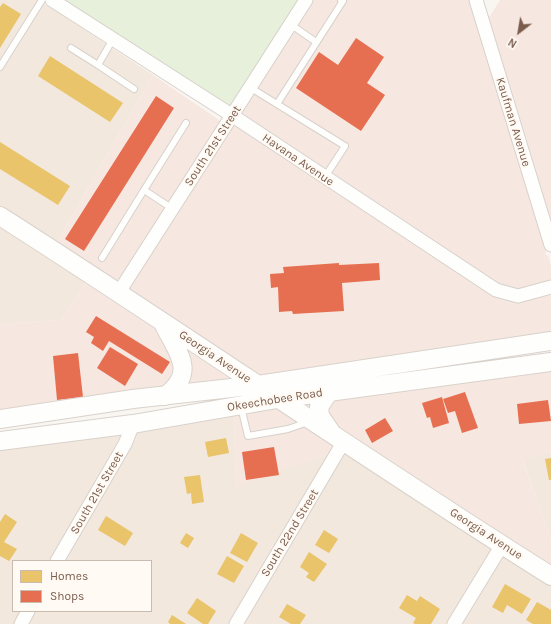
<!DOCTYPE html>
<html>
<head>
<meta charset="utf-8">
<style>
	body { margin:0 }
	#map { position:relative; width:551px; height:624px; overflow:hidden; background:#f9f5f0; font-family:Karla,sans-serif }
	canvas { display:block }
	.legend { position:absolute; left:12px; top:560px; width:140px; height:52px; box-sizing:border-box; background:#fffaf3; border:1px solid #cabbb1; margin:0; padding:5px 7px; list-style:none; font-size:12px; color:#7a5c4d }
	.legend li { display:flex; align-items:center; gap:8px; height:20px }
	.legend b { width:20px; border:1px solid #cabbb1 }
	.north { position:absolute; left:499px; top:12px; width:40px; height:40px; -webkit-text-stroke:3px #fffaf3; paint-order:stroke; rotate:211deg; font-size:11px; font-weight:700; line-height:16px; text-align:center; color:#7a5c4d }
	.north::after { content:''; display:block; margin:auto; width:14px; height:18px; background:#7a5c4d; clip-path:polygon(50% 0,100% 100%,50% 72%,0 100%) }
</style>
</head>
<body>
<div id="map">
<canvas width="551" height="624"></canvas>
<ul class="legend">
<li><b style="height:11px;background:#e9c46a"></b>Homes</li>
<li><b style="height:11px;background:#e76f51"></b>Shops</li>
</ul>
<div class="north">N</div>
</div>
<script>
const ctx = document.querySelector('canvas').getContext('2d');
ctx.lineJoin = 'round';
function fillPath(path, color) { ctx.fillStyle = color; ctx.fill(path, 'evenodd'); }
function stroke(path, color, width, dash) { ctx.strokeStyle = color; ctx.lineWidth = width; ctx.lineCap = dash ? 'butt' : 'round'; ctx.setLineDash(dash || []); ctx.stroke(path); }
function drawText(font, color, halo, rows, align = 'center') {
  ctx.font = font + ' Karla,sans-serif'; ctx.lineWidth = 4; ctx.setLineDash([]); ctx.textBaseline = 'middle'; ctx.strokeStyle = halo; ctx.fillStyle = color; for (const [text, x, y, turn = 0] of rows) {
    ctx.save(); ctx.translate(x, y); ctx.rotate((+turn || 0) * Math.PI / 180); ctx.textAlign = isNaN(turn) ? turn : align; if (halo) ctx.strokeText(text, 0, 0); ctx.fillText(text, 0, 0); ctx.restore();
  }
}
fillPath(new Path2D(`
	M0,0H39L153,75L56,244L0,208Z
	M0,224L88,280L61,320L0,324Z
	M234,417L236,486L329,454L229,624H28L35,611H151V561H64L137,430Z
	M123,432L50,561H13V611H21L14,624H0V449Z
	M346,450L493,547L447,624H243Z
	M551,452V540L523,460Z
	M503,554L551,584V624H461Z`), '#f2e8de');
fillPath(new Path2D(`
	M313,0H469L546,251L545,254L548,256L551,265V280L519,289L499,284L241,114Z
	M500,0H551V223L487,16H490Z
	M153,75L222,122L118,283L56,244Z
	M234,125L493,296L516,302L551,293V335L260,378L128,290Z
	M88,280L239,381L0,412V324L61,320Z
	M551,368V452L523,461L551,540V568L296,403Z
	M275,406L336,444L329,454L236,487L234,417L137,430Z`), '#f6e8e1');
fillPath(new Path2D(`
	M64,0H299L231,107Z`), '#e7f0db');
fillPath(new Path2D(`
	M3,3L21,14L0,48V7Z
	M50,56L123,103L110,122L38,76Z
	M0,142L70,186L58,205L0,169Z
	M226,438L229,453L208,457L205,442Z
	M551,458V480H549L545,459Z
	M200,475L204,502L192,504L191,493L187,494L184,477Z
	M5,514L17,522L4,542L17,549L9,561L0,556V522Z
	M106,516L133,533L125,546L98,530Z
	M324,530L338,539L329,553L315,545Z
	M186,533L194,538L188,548L180,543Z
	M241,533L258,543L247,562L230,553Z
	M309,552L327,564L314,582L306,577L309,573L300,567Z
	M227,556L244,566L234,583L217,574Z
	M505,584L531,599L522,614L507,605L503,613L492,607Z
	M407,595L417,601L420,596L440,609L431,624H415L413,623L416,618L399,608Z
	M197,598L216,611L208,624H203L187,613Z
	M537,602L551,610V624H533L526,620Z
	M287,604L306,615L300,624H291L279,617Z
	M172,615L186,624H170L168,622Z`), '#e9c46a');
fillPath(new Path2D(`
	M356,38L384,57L367,83L385,95L361,131L296,88L319,52L338,65Z
	M156,96L174,108L84,251L65,239Z
	M339,263V265L379,263L380,280L342,283L344,311L293,314L292,311L279,312L278,287L271,288L270,274L284,273L283,267Z
	M96,316L170,362L162,374L109,341L103,351L91,343L94,337L86,332Z
	M110,347L138,364L125,386L97,368Z
	M78,353L83,397L57,400L53,356Z
	M465,392L478,428L462,433L455,411L448,413L443,399Z
	M442,397L449,423L433,428L430,417L427,418L422,403Z
	M548,400L551,421L519,424L517,404Z
	M385,418L393,431L372,443L365,430Z
	M274,447L279,475L246,480L242,452Z`), '#e76f51');
const lane = new Path2D(`
	M290,24L316,42
	M71,48L98,65L113,39
	M98,65L134,89
	M0,67L42,0
	M251,88L345,146L325,177
	M277,104L343,1L341,0
	M144,190L186,123
	M102,258L144,190L173,209
	M241,407L248,436L288,429L308,422`);
const street = new Path2D(`
	M52,0L233,116L496,290L518,296L551,287
	M476,0L551,245
	M119,292L306,0
	M57,561L125,444L133,424
	M21,624L28,611
	M236,624L344,441
	M454,624L502,545`);
const secondary = new Path2D(`
	M0,216C185,334 365,459 551,576
	M163,323C177,352 198,372 165,396
	M329,392L319,407L320,416L331,432
	M0,419L133,399L258,385L551,341
	M0,441L133,424L277,399L551,362`);
stroke(lane, '#d7d1cb', 8);
stroke(street, '#d7d1cb', 15);
stroke(secondary, '#d9d2cb', 20);
stroke(lane, '#fefefd', 6);
stroke(street, '#fefefd', 13);
stroke(secondary, '#fefefd', 18);
drawText('12px', '#7a5c4d', '#fffaf3', [
	["Kaufman Avenue",513,122,73],
	["South 21st Street",213,146,-57],
	["Havana Avenue",298,160,34],
	["Georgia Avenue",215,357,34],
	["Okeechobee Road",275,400,-9],
	["South 21st Street",97,493,-60],
	["South 22nd Street",290,533,-59],
	["Georgia Avenue",486,534,33]
]);
</script>
</body>
</html>
